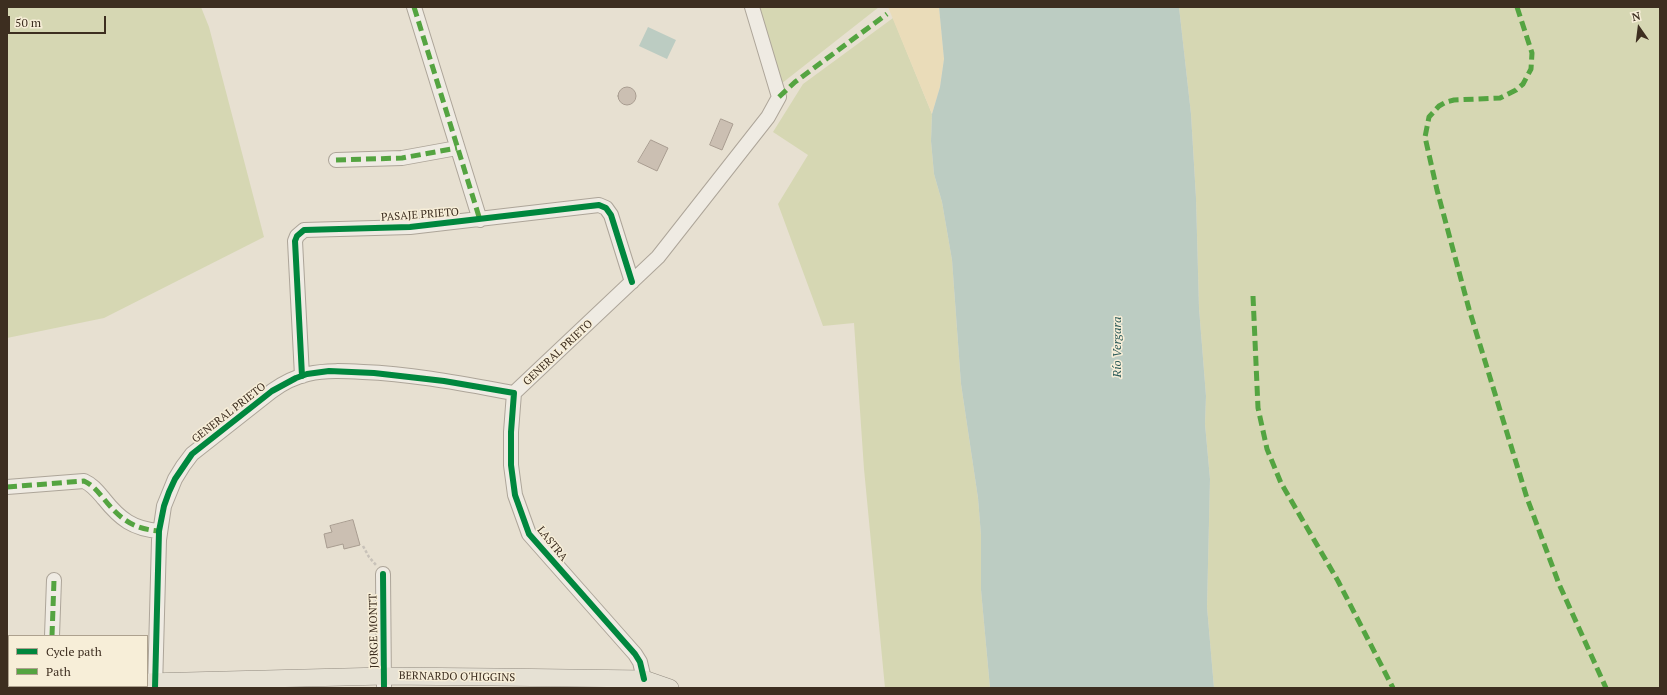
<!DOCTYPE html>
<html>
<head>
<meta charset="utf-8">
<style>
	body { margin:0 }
	#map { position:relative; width:1667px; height:695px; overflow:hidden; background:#e7e0d1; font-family:"PT Serif",serif }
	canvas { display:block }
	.frame { position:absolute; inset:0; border:8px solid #3d2e20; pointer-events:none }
	.legend { position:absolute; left:8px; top:635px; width:140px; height:52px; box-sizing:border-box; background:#f7eed8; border:1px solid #ada18e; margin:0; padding:5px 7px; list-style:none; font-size:12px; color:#3d2e20 }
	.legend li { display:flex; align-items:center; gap:8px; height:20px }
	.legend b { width:20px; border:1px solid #ada18e }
	.north { position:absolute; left:1619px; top:8px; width:40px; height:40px; -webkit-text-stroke:3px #f7eed8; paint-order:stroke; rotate:346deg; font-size:11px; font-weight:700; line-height:16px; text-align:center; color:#3d2e20 }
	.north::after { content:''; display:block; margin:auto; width:14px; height:18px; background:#3d2e20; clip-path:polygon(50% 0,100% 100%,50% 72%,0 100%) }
	.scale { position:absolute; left:8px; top:16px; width:98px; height:18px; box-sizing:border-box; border:2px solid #3d2e20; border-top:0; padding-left:5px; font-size:12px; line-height:14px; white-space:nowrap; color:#3d2e20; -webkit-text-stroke:3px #f7eed8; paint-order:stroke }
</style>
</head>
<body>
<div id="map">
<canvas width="1667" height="695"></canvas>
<div class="frame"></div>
<ul class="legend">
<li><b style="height:5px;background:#00873e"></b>Cycle path</li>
<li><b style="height:5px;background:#54a441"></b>Path</li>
</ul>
<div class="north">N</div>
<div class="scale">50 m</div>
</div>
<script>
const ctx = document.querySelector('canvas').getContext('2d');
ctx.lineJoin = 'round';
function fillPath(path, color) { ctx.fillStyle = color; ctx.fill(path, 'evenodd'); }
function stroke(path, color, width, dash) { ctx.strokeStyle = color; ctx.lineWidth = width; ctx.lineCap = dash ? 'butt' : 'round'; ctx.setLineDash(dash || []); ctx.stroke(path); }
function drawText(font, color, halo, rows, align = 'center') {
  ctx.font = font + ' "PT Serif",serif'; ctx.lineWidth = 3; ctx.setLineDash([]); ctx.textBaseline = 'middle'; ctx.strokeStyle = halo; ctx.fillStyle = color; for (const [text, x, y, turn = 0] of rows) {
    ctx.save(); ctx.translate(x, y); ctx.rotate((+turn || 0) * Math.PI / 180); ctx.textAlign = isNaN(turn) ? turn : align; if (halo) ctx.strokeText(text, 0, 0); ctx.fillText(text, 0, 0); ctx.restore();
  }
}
fillPath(new Path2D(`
	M7,7H201L209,27L264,237L104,318L7,338Z
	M747,7H879L772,91Z
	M1179,7H1660V688H1214L1207,607L1210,479L1205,424L1206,396L1199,308L1196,198L1191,114Z
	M893,18L932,114L931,141L934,174L942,202L952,260L961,384L978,498L981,535V590L990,688H885L864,469L854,323L823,326L778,204L808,155L773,132L803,84Z`), '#d6d7b3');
fillPath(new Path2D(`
	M888,7H939L944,59L940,87L932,114Z`), '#eadcb9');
fillPath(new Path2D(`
	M939,7H1179L1191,114L1196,198L1199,308L1206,396L1205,424L1210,479L1207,607L1214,688H990L981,590V535L978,498L961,384L952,260L942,202L934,174L931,141L932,114L940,87L944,59Z
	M648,27L676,40L667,59L639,46Z`), '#bcccc2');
const building = new Path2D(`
	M618 96a9 9 0 1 1 18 0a9 9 0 1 1-18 0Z
	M721,119L733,124L722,150L710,145Z
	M651,140L668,148L657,171L638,162Z
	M353,520L360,545L344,549L343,544L327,548L324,534L332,532L330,526Z`);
fillPath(building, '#cbbfb2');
stroke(building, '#a89c90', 1);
const minor = new Path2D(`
	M414,7L480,220
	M336,160L402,158L457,148
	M302,376L295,241L297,236L304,230L410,227L599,205L606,208L611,215L632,282
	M514,393L658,257L768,117L779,97L752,7
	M514,393L511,432V465L515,495L529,534L635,654L640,662L644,679
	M7,487L84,481C93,485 98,492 104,499C120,519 133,529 159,531
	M383,574L384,688
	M52,636L54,580
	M155,688L159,540L164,506L175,479L183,466L192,454L272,391C283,383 295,377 308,374C326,370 345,371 363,372C414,374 464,384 514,393`);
const major = new Path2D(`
	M147,682L384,676L494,677L644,679L670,688
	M7,687L46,686`);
stroke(minor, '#ada599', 16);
stroke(major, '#928b80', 18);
stroke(new Path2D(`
	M363,546L369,557L376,565`), '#c8c2b9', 2.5, [3, 2]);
stroke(minor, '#efebe3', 14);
stroke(major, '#e6e1d4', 17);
stroke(new Path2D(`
	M414,7L480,220
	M1517,7L1532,53L1531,69L1523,84L1516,90L1500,98L1454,100L1446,102L1439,106L1429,117L1425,137L1437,190L1469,309L1527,498L1559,584L1606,688
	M779,97L795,82L887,14
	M336,160L402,158L457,148
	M1253,296L1258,408L1267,449L1281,483L1338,581L1393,688
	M7,487L84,481C93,485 98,492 104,499C120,519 133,529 159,531
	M52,636L54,580`), '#54a441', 5, [10, 5]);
stroke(new Path2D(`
	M302,376L295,241L297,236L304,230L410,227L599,205L606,208L611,215L632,282
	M383,574L384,688
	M155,688L159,531L164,506L169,492L175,479L192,454L272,391L296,378L307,374L329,371L374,373L444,381L514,393L511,432V465L515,495L529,534L635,654L640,662L644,679`), '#00873e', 6);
drawText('11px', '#3d2e20', '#f7eed8', [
	["PASAJE PRIETO",420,215,-4],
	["GENERAL PRIETO",558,353,-43],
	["GENERAL PRIETO",229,413,-38],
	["LASTRA",552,544,51],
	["JORGE MONTT",374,631,-91],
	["BERNARDO O'HIGGINS",457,677,1]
]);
drawText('italic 12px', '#2f5d5a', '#f7eed8', [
	["Río Vergara",1118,347,-90]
]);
</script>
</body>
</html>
